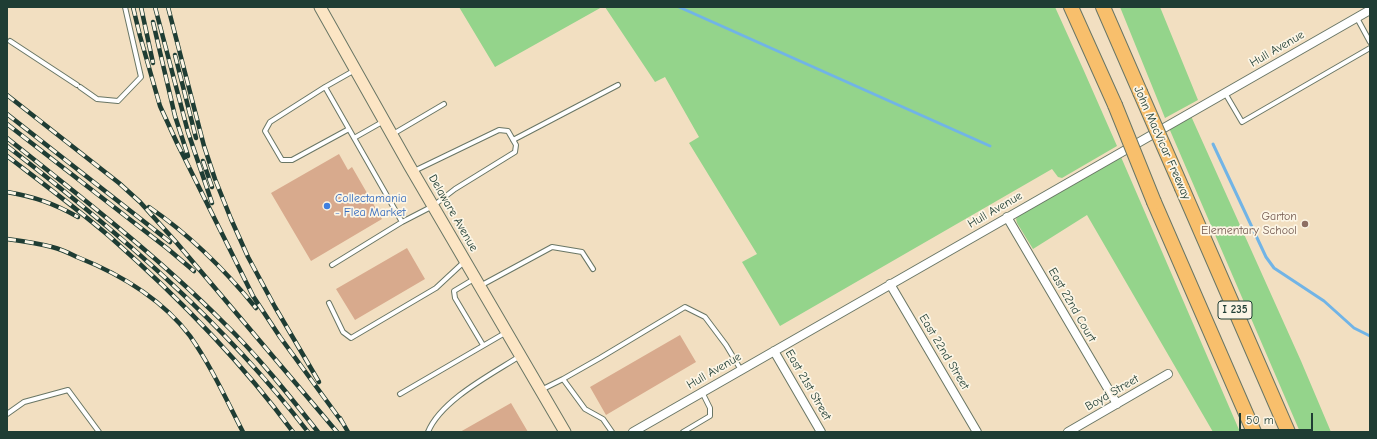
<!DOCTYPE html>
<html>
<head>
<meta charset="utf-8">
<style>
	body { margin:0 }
	#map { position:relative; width:1377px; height:439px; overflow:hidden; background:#f2dfc1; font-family:"Comic Neue",sans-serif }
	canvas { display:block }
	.frame { position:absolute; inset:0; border:8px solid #1f3d34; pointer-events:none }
	.scale { position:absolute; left:1239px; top:413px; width:74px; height:18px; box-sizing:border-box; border:2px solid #1f3d34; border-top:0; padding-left:5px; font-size:12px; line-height:14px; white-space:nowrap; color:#1f3d34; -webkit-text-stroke:3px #fcf5e5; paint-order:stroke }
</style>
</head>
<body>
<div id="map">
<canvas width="1377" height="439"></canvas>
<div class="frame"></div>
<div class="scale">50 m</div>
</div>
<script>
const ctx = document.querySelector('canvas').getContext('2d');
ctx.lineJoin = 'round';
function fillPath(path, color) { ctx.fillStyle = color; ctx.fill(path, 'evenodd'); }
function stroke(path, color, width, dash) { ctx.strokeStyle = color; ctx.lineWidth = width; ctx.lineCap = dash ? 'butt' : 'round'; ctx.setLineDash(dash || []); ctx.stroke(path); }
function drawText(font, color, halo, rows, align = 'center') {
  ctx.font = font + ' "Comic Neue",sans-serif'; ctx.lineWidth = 3.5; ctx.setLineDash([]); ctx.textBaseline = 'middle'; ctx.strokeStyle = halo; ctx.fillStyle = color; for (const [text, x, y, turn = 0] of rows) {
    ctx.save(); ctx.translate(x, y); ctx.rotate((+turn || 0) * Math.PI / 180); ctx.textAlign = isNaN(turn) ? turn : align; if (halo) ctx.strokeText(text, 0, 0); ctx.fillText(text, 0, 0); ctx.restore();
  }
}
fillPath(new Path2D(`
	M459,7H602L495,67Z
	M605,7H1055L1084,71L1117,146L1062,178L1058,177L1052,169L780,326L742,262L757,254L689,143L699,137L665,77L655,82Z
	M1120,7H1160L1198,100L1165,118Z
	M1191,116L1301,361L1331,432H1300L1169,128Z
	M1121,157L1240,432H1213L1087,215L1033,249L1017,223L1016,219L1019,215Z`), '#94d48b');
stroke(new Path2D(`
	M679,7L990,146
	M1213,144L1266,257L1274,268L1324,301L1354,328L1370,336`), '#71b4e6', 3);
fillPath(new Path2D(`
	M339,154L348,170L352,167L382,219L311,261L271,193Z
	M407,248L425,279L355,320L336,289Z
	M680,335L696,362L606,415L590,387Z
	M511,403L528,432H460Z`), '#d8aa8d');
const lane = new Path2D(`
	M1357,18L1370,42
	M10,41L77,85
	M355,70L325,87L402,222L433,206L455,189L515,152L516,145L508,131L499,130L414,171
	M80,87L97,99L118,101L141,77L125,7
	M325,87L270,122L265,131L282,160H292L349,129
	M1225,93L1242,122L1370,48
	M393,134L444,104
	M354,138L384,121
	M513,140L618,85
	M332,265L402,222
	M474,279L454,291L455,298L483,345
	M480,286L552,247L582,252L593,269
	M329,303L343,332L351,338L436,288L465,261
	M563,379L600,358L685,307L705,317L726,345L741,370
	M541,390L563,379L585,409L603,419L612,432
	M400,394L505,333
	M7,414L24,402L68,390L99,432
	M428,432C441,400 492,374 520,356
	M683,432L710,416V408L702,392`);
const street = new Path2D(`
	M1007,217L1117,404
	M890,284L977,432
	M774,351L821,432
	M633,432L1370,10
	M1068,432L1168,374`);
const secondary = new Path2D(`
	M320,7L409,165L565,432`);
const highway = new Path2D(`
	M1071,7L1115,105
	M1103,7L1140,92
	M1182,188L1288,432
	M1154,202L1254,432`);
stroke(lane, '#697665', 6);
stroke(street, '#697665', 10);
stroke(secondary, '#697665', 13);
stroke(highway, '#697665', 16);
stroke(lane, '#fff', 4);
stroke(street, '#fff', 8);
stroke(secondary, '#fce5c4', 11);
stroke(highway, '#f8bf6c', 14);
const rail = new Path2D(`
	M133,7L140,36L160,106L177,143L253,296L280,337L342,422
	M141,7L153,63
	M155,7L188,132L212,203
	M168,7L204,146L215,179L231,219L248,257L275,307L319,382
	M153,22L175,116L188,156
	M175,55L196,138
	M7,95L119,183L140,202L176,242L337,432
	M7,114L170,242
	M7,124L168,249L194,271
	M7,138C81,197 156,255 223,322C258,356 288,394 318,432
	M7,146C118,232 223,321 308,432
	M7,156C41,182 76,208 109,236C176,295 240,360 293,432
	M203,161L212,187
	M7,192C35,197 53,203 78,217
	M149,207C190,235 225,270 256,308
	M7,239C22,241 37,243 52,247C60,249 69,253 77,257C120,274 162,299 190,336C211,366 226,399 243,432
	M340,418L348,432`);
stroke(rail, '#1f3d34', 4.5);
stroke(rail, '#fcf5e5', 3, [9]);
const highwayBridge = new Path2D(`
	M1140,92L1182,188
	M1115,105L1154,202`);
stroke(highwayBridge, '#697665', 16, []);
stroke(highwayBridge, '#f8bf6c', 14);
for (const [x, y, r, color] of [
	[327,206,4,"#3f7fe0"],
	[1305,224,4,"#8d6e63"]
]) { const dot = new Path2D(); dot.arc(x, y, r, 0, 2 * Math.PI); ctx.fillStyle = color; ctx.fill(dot); stroke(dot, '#fcf5e5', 1.5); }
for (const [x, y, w] of [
	[1235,310,34]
]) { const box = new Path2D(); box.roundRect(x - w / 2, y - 9, w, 18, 3); ctx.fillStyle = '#fcf5e5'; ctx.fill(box); stroke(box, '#1f3d34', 1); }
drawText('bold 11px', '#1f3d34', null, [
	["I 235",1235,310]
]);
drawText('12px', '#1f3d34', '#fcf5e5', [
	["Hull Avenue",1277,49,-30],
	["John MacVicar Freeway",1162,143,66],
	["Hull Avenue",995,210,-30],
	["Delaware Avenue",453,213,60],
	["East 22nd Court",1072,305,60],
	["East 22nd Street",944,352,59],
	["Hull Avenue",714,371,-30],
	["East 21st Street",808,385,60],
	["Boyd Street",1112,393,-30]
]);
drawText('12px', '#366cbe', '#fcf5e5', [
	["Collectamania",335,199],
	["- Flea Market",335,213]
], 'left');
drawText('12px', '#785e54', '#fcf5e5', [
	["Garton",1297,217],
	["Elementary School",1297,231]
], 'right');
</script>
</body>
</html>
